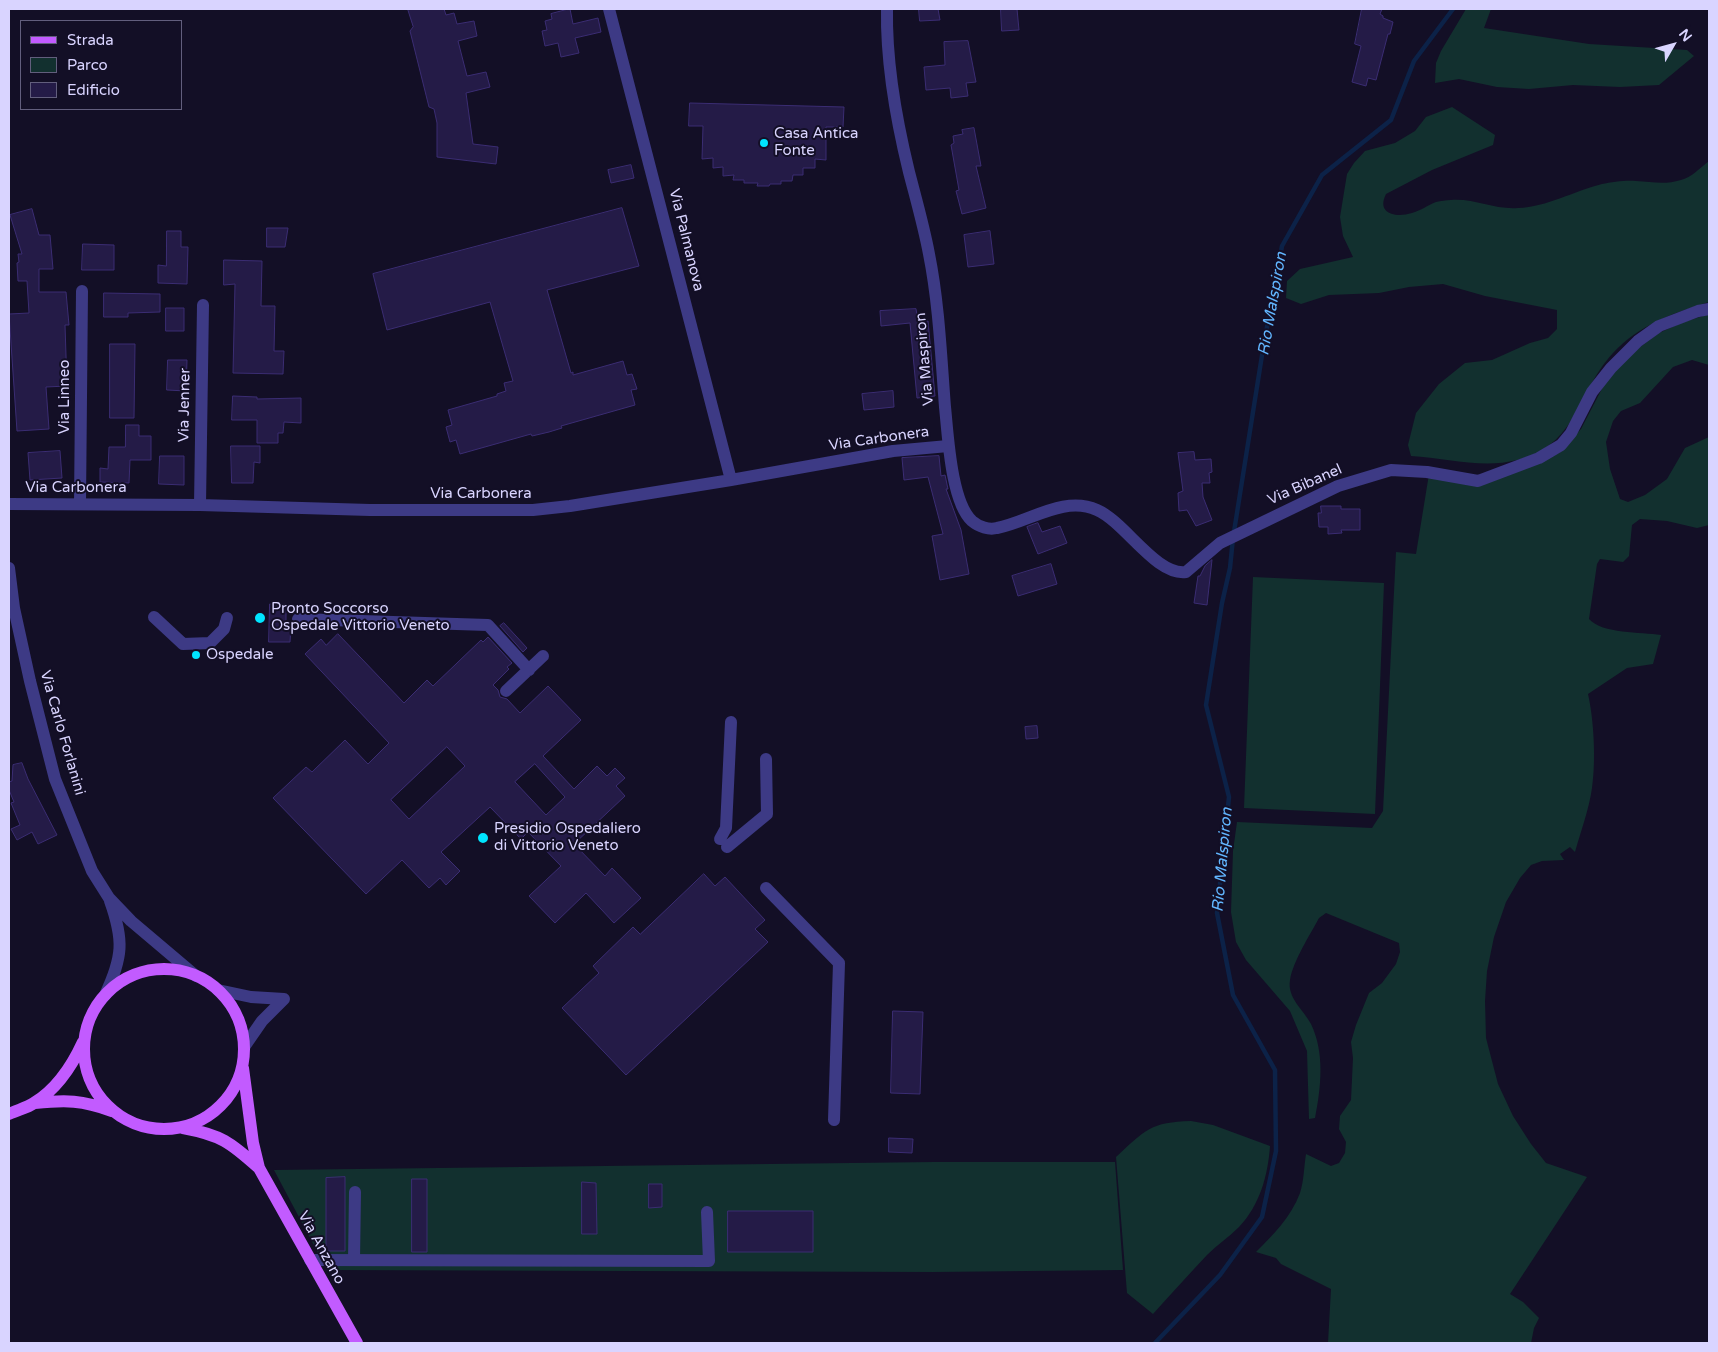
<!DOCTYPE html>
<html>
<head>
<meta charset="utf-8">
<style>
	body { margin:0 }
	#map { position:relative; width:1718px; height:1352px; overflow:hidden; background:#130f26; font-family:"Varela Round",sans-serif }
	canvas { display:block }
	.frame { position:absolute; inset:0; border:10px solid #d9d4ff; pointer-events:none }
	.legend { position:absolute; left:20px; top:20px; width:162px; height:90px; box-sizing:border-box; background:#130f26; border:1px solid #625e7d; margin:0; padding:6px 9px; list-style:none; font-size:15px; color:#d9d4ff }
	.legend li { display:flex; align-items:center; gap:10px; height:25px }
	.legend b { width:25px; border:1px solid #625e7d }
	.north { position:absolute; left:1648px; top:20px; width:50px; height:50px; -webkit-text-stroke:4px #130f26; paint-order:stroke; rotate:52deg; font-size:14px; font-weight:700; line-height:20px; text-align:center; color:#d9d4ff }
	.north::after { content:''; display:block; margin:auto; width:18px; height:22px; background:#d9d4ff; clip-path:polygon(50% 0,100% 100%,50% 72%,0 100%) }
</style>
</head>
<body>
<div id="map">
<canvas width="1718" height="1352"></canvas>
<div class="frame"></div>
<ul class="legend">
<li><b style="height:6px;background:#c25bff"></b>Strada</li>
<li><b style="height:14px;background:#12302f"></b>Parco</li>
<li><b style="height:14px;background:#241b47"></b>Edificio</li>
</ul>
<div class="north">N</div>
</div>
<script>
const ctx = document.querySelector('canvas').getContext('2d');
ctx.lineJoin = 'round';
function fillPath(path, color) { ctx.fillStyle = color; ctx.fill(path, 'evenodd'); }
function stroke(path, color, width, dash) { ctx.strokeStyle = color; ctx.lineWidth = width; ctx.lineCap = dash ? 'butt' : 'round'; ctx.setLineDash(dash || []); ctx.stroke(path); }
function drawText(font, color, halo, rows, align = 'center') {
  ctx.font = font + ' "Varela Round",sans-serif'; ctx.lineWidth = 4; ctx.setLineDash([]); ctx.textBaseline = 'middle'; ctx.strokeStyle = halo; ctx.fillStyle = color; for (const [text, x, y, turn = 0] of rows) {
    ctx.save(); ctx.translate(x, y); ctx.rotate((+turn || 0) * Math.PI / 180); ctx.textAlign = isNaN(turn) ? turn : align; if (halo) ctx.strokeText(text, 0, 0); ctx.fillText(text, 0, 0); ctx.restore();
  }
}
fillPath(new Path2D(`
	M1466,9H1491L1484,28L1589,44L1687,50L1694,56L1659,85L1620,87L1573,85L1529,89L1497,87L1459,79L1435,83L1436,63L1441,51Z
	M1452,107L1495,135L1493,145L1432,170L1386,194C1376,214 1396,218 1412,213C1420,211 1428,205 1436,202C1441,201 1446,200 1451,200C1474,198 1495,210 1518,208C1547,207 1574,191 1602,184C1612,182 1626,180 1636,181C1652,182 1665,185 1681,180C1691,178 1701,167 1709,161V302C1673,313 1639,325 1613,353C1576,393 1578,445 1517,460C1483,469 1446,458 1411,456L1408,445L1416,413L1439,384L1465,363L1492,360L1530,343L1548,338L1557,329V310L1485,296L1443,284L1409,287L1379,293L1329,295L1301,304L1286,298L1287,281L1300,269L1353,257L1343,236L1340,217L1347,174L1354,163L1365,151L1395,143L1415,131L1426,117Z
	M1709,314V365L1692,360L1673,367L1640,403L1621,411L1613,421L1606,442L1610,469L1620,499L1628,502L1645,495L1667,479L1685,448L1709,437V525L1697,528L1667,521L1640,519L1632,525L1629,556L1623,562L1600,559L1597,564L1589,619C1602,634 1641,632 1661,635L1653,664L1627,668L1588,694C1594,720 1596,761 1592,788C1589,809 1581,831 1575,852L1570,847L1560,854L1564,860L1542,861L1531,865L1520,878L1506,902L1494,937L1487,971L1485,1001L1486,1038L1498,1084L1513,1116L1531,1144L1546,1163L1587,1177L1510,1294L1523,1302L1539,1318L1534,1328L1531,1343H1328L1331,1289L1281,1264L1276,1258L1256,1252C1274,1234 1291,1217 1300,1193C1304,1181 1304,1166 1306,1154L1331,1166L1339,1163L1345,1153L1346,1142L1339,1129L1340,1116L1351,1100L1353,1058L1351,1042L1356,1025L1369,993L1382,983L1396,964L1400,952L1399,943L1326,913L1319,918C1310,935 1293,961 1290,980C1287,998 1303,1009 1311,1024C1325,1053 1321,1088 1315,1118L1309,1119L1307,1051L1290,1011L1246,960L1236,942L1231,912L1233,851L1237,822L1372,828L1383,811L1396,552L1416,554L1429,474L1457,483L1544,460L1559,453L1581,429L1607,379L1621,361L1659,333L1681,323Z
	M1253,577L1384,583L1375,814L1244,808Z
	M1191,1121L1213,1125L1270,1146C1268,1175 1260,1205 1239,1227C1229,1237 1217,1245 1207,1255C1189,1274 1171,1294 1153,1314L1127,1293L1116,1157C1145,1130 1151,1122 1191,1121Z
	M935,1162H1115L1123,1270L933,1272L327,1270L274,1170Z`), '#12302f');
stroke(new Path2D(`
	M1155,1343L1220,1275L1262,1217L1276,1151L1275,1070L1233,995L1217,913L1229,797L1206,705L1222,603L1230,568L1233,538L1263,349L1282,246L1322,175L1391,120L1414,61L1453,9`), '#0c2248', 4.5);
const building = new Path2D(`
	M408,9H444L446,15L454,13L457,24L474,21L477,36L458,41L467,76L486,72L490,87L466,93L473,144L498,147L496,164L437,157V123L434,109L429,107L410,31L413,27Z
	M570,9L573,24L598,18L601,32L575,38L579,53L561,57L558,43L545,46L542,31L547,30L545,21L552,19L551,14Z
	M919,9H938L940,20L920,21Z
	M1001,9H1017L1019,30L1002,31Z
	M1362,9H1382L1380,14L1383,16V18L1393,22L1390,34H1388L1376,80L1368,78L1366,86L1352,82L1361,46L1355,44Z
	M968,41L976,82L966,83L968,96L951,98L950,88L926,90L924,67L945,65L944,42Z
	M690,103L844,107L843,127H826V160L815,159V168H803V175H793L792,181H781V184H770L769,186H757L758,183H744V180H733L734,175L723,176V167L713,168V158L702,159L703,126H689Z
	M974,128L981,166H976L986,208L962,214L956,191L959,190L951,145L954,143L953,136L963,134L962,130Z
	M631,165L634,178L611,183L608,170Z
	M622,208L639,266L547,290L571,373L573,372V375L623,361L627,375L632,374L637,389L631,390L635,405L561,426L562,428L549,432L532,436L531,434L460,454L456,440L450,442L446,427L452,425L448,410L497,396V394L506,391L504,383L513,381L490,302L387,330L373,274Z
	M32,209L39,235H50L53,269H39V292H66L69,325H65L67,386L46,387L49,429L17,431L9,314L29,313L27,281H18L17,263L19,262L18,254H22L10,215Z
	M267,228H288L285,247H267Z
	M167,231H181V247H188L187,284L158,283V265L166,266Z
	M990,231L994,264L968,267L964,235Z
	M83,244L114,245V270H82Z
	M224,260L262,261L261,306H275L274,351H284L283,374L233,373L235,284L224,285Z
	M104,293L160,294V312L128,313V317H104Z
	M166,308H184V331H166Z
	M916,309L918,321H928L935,396L917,398L910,323L881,326L880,311Z
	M110,344H135L134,418H110Z
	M168,360H187L186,391L167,390Z
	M893,391L894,407L864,410L862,394Z
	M233,396L257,397V399L301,398V423L284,422L283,433H278V443H257V420H232Z
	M126,425H139V436H151V460H130L129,483L100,482V468L108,469L109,447H125Z
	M231,446H260V463L254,462L253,483H232Z
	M60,451L62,478L30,480L28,453Z
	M1194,452L1195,460L1211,459L1212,472L1209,473L1210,483H1202L1203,497L1212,520L1196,526L1187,510L1179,511L1178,493L1183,491L1178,453Z
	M160,456H184V485L159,484Z
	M939,456L941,476L945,475L948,489H946L961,530L969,574L940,580L932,536L943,534L928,477L904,480L902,458Z
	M1321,506H1341V509H1360V530H1341L1342,533L1328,534V527H1319L1318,513H1321Z
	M1038,523L1042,532L1060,526L1067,543L1038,554L1027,527Z
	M1212,560L1207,605L1194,603L1198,576H1200L1205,566Z
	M1051,564L1057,584L1018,596L1012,576Z
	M270,604H286V626H291L290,642H269Z
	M504,623L527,648L523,652L500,626Z
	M338,634L404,703L427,680L433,686L481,640L483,642L488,637L512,663L507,667L509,669L493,685L498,690L500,697L507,699L520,713L548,686L581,720L543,756L574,789L597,766L607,776L615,768L625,778L616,786L625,796L574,844L605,876L612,868L641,898L614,923L586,893L555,923L529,896L561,866L528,832L521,839L490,807L441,852L460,871L446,885L440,878L429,888L402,860L366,894L273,798L306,767L312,772L345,740L368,764L389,743L305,654L321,639L326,645ZM447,747L465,766L409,819L391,800ZM535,764L565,797L546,815L515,782Z
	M1037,726L1038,738L1026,739L1025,727Z
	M22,763L28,779L57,835L38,844L32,832L17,840L11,829L20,825L11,803L14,802L9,790V782L12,781L13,765Z
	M704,874L715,886L725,877L765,920L755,929L768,942L626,1075L562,1008L599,973L593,966L633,927L640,934Z
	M893,1011L923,1012L920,1094L891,1093Z
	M889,1138L913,1139L912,1153L889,1152Z
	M345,1177V1251H326V1178Z
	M412,1179H427V1252H412Z
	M582,1182L596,1183L597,1234H582Z
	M649,1184H662V1207L649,1208Z
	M728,1211H813V1252H728Z`);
fillPath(building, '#241b47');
stroke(building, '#3b2d73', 1);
stroke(new Path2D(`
	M609,9L731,480
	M887,9C886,64 896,119 909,172C916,199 924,227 929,254C939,304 941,356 945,407C948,435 951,502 972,521C979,527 989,530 997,528C1029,522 1064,495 1097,510C1125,522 1156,576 1186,572L1220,543L1338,486L1391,470L1427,472L1478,481L1539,458L1561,445L1571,433L1592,392L1611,368L1638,341L1659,326L1698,311L1709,309
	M9,504L200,505L370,510H533L570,506L731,480L893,451L948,446
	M80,504L82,291
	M200,505L203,305
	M9,568L14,608L30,681L55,779L92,871L109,898L131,921L196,976
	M154,617L183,644L210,643L224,629L227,618
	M298,619L488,625L529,670
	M506,691L543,656
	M720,839L726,828L731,722
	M727,847L767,814L766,759
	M766,888L839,963L834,1120
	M218,990L251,997L284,999
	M105,995C123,957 124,940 110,901
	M244,1047L262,1021L284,999
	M310,1260L709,1261L707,1212
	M354,1260L355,1192`), '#3d3a85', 12);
stroke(new Path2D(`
	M84 1049a80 80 0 1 1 160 0a80 80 0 1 1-160 0Z
	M243,1068L253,1143L259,1168L357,1343
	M35,1103C66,1100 82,1100 112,1111
	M9,1114C17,1110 27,1108 34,1103C57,1089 72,1066 83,1042
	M183,1128C221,1135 230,1142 259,1168`), '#c25bff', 12);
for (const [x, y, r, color] of [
	[764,143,5,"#00e5ff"],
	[260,618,6,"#00e5ff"],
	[196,655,5,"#00e5ff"],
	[483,838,6,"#00e5ff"]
]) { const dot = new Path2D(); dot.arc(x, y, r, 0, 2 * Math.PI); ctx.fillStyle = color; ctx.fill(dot); stroke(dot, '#130f26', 2); }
drawText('15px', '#d9d4ff', '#130f26', [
	["Casa Antica",774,134],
	["Fonte",774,151],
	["Pronto Soccorso",271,609],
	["Ospedale Vittorio Veneto",271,626],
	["Ospedale",206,655],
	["Presidio Ospedaliero",494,829],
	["di Vittorio Veneto",494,846]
], 'left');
drawText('15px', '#d9d4ff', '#130f26', [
	["Via Palmanova",686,240,76],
	["Via Maspiron",925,359,-95],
	["Via Linneo",65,397,-90],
	["Via Jenner",185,405,-89],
	["Via Carbonera",879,439,-8],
	["Via Bibanel",1305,485,-24],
	["Via Carbonera",76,488],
	["Via Carbonera",481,494],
	["Via Carlo Forlanini",62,733,74],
	["Via Anzano",321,1248,61]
]);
drawText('italic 16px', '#62b6ff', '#130f26', [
	["Rio Malspiron",1273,304,-80],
	["Rio Malspiron",1223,860,-85]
]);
</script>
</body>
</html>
